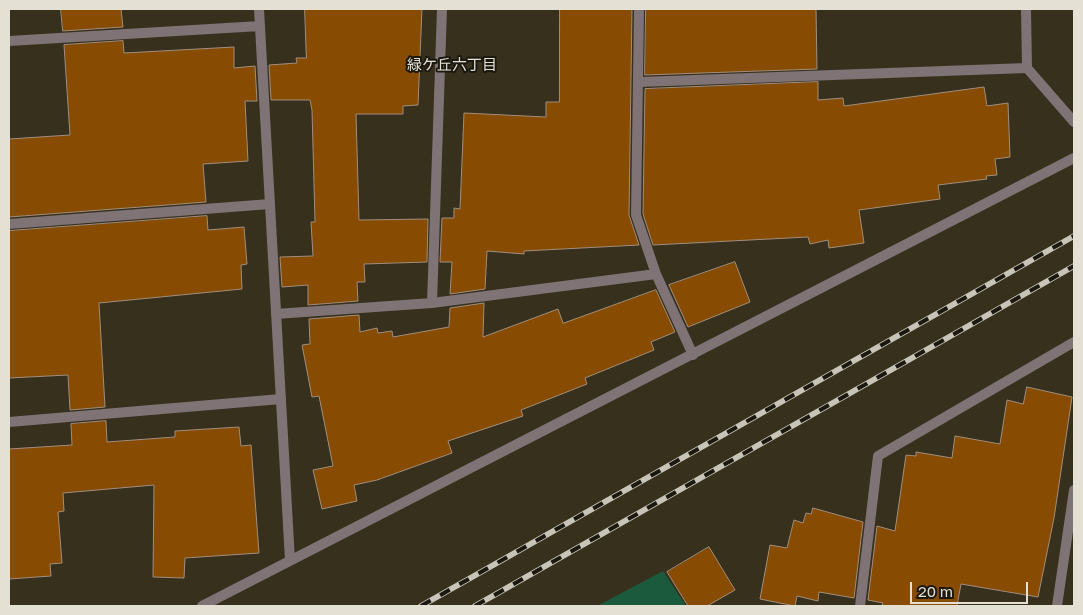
<!DOCTYPE html>
<html>
<head>
<meta charset="utf-8">
<style>
	body { margin:0 }
	#map { position:relative; width:1083px; height:615px; overflow:hidden; background:#36301c; font-family:"Golos Text",sans-serif }
	canvas { display:block }
	.frame { position:absolute; inset:0; border:10px solid #e4e0d4; pointer-events:none }
	.scale { position:absolute; left:910px; top:582px; width:118px; height:22px; box-sizing:border-box; border:2px solid #e4e0d4; border-top:0; padding-left:6px; font-size:15px; line-height:18px; white-space:nowrap; color:#e4e0d4; -webkit-text-stroke:4px #1b1810; paint-order:stroke }
</style>
</head>
<body>
<div id="map">
<canvas width="1083" height="615"></canvas>
<div class="frame"></div>
<div class="scale">20 m</div>
</div>
<script>
const ctx = document.querySelector('canvas').getContext('2d');
ctx.lineJoin = 'round';
function fillPath(path, color) { ctx.fillStyle = color; ctx.fill(path, 'evenodd'); }
function stroke(path, color, width, dash) { ctx.strokeStyle = color; ctx.lineWidth = width; ctx.lineCap = dash ? 'butt' : 'round'; ctx.setLineDash(dash || []); ctx.stroke(path); }
function drawText(font, color, halo, rows, align = 'center') {
  ctx.font = font + ' "Golos Text","Noto Sans JP",sans-serif'; ctx.lineWidth = 4; ctx.setLineDash([]); ctx.textBaseline = 'middle'; ctx.strokeStyle = halo; ctx.fillStyle = color; for (const [text, x, y, turn = 0] of rows) {
    ctx.save(); ctx.translate(x, y); ctx.rotate((+turn || 0) * Math.PI / 180); ctx.textAlign = isNaN(turn) ? turn : align; if (halo) ctx.strokeText(text, 0, 0); ctx.fillText(text, 0, 0); ctx.restore();
  }
}
fillPath(new Path2D(`
	M663,571L686,606H597Z`), '#1b5a3c');
const building = new Path2D(`
	M61,9H121L123,27L63,31Z
	M305,9H422L418,105L403,106V114H356L359,220L428,219L427,262L364,264L365,282H357L358,301L308,305V285L282,287L280,257L313,256L311,222H315L312,110L310,100H271L269,65L297,63L296,58H306Z
	M560,9H632L629,215L639,245L524,251V254L487,251L485,289L450,294L452,262H440L442,218H454V208L460,209L464,113L546,117V102H559Z
	M646,9H816L817,69L645,75Z
	M123,41L124,53L234,47V68L255,66L257,101H245L248,161L203,164L206,202L9,217V139L70,135L64,45Z
	M818,82V100L843,98L844,106L984,87L987,106L1008,103L1010,157L995,159L997,175L986,176L987,179L938,185L940,199L859,210L864,243L829,248L828,240L810,244L808,237L653,245L643,214L645,89Z
	M207,216L208,230L244,227L247,264L241,265L242,289L99,303L105,407L70,410L68,375L9,378V231Z
	M735,262L750,302L688,327L669,285Z
	M656,290L675,332L651,342L654,350L585,378L587,384L521,410L523,416L448,441L452,453L377,480L354,485L357,501L322,509L313,470L333,466L319,396L312,397L302,345L310,344L309,319L359,315L360,332L377,328L378,333L392,331L393,337L449,327L450,308L484,303L483,337L558,309L563,323Z
	M1027,387L1072,397L1054,518L1038,597L961,584L957,606H882L883,603L868,600L877,526L895,531L906,455L916,456V452L952,458L955,436L1000,444L1007,400L1023,404Z
	M106,421L107,442L175,437V431L239,427L241,446L251,445L259,553L185,558L184,578L153,577L154,485L63,493L64,511L58,512L62,563L50,564L51,576L9,579V449L72,445L71,424Z
	M813,508L863,522L854,598L819,592L818,601L797,596L795,606L760,599L770,545L787,548L794,520L803,523L806,513L811,514Z
	M709,547L735,590L707,606H688L667,572Z`);
fillPath(building, '#874b01');
stroke(building, '#a28e7e', 1);
stroke(new Path2D(`
	M639,9L636,215L656,274L693,355
	M1026,9L1027,68L1074,122
	M639,82L1027,68
	M9,224L270,204
	M432,303L442,9
	M276,314L432,303L656,274
	M9,422L281,399
	M860,606L878,456L1074,342
	M1057,606L1074,490`), '#7f7376', 10);
stroke(new Path2D(`
	M259,9L290,561
	M9,41L260,26
	M202,606L1074,158`), '#7f7376', 10);
const rail = new Path2D(`
	M421,606L1074,236
	M475,606L1074,266`);
stroke(rail, '#c8c4b7', 5.5);
stroke(rail, '#1b1810', 4, [11]);
drawText('15px', '#e4e0d4', '#1b1810', [
	["緑ケ丘六丁目",452,65]
]);
</script>
</body>
</html>
